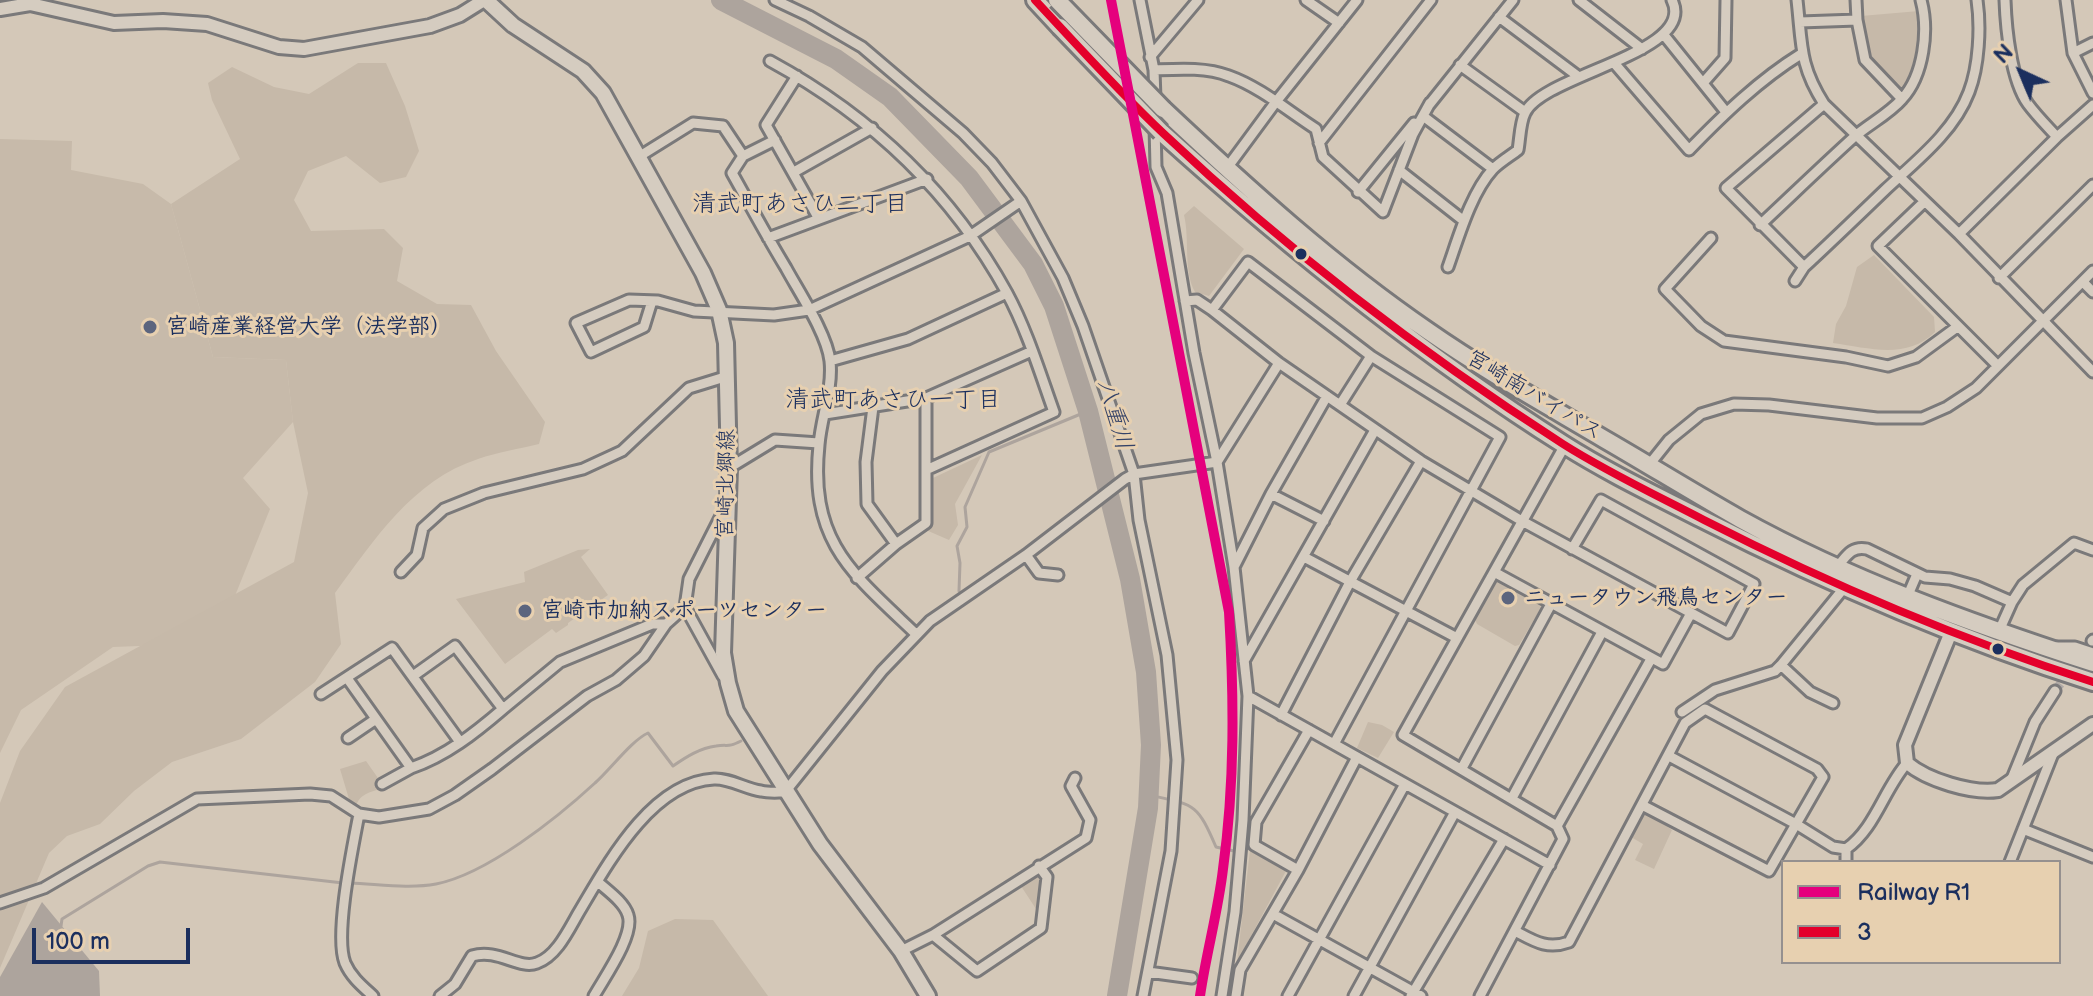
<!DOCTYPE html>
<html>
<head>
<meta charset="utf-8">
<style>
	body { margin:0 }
	#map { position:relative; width:2093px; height:996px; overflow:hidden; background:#d4c8b8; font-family:"Balsamiq Sans",sans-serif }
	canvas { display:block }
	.legend { position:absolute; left:1781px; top:860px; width:280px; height:104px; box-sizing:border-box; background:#e7d0b0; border:2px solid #95908f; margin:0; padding:10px 14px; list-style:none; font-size:24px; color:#1b2f5e }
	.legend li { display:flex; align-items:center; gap:16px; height:40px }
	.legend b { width:40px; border:2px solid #95908f }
	.north { position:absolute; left:1981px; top:32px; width:80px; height:80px; -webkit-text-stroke:6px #e7d0b0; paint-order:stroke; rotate:316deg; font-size:22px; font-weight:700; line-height:32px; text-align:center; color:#1b2f5e }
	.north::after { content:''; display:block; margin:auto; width:28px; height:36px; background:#1b2f5e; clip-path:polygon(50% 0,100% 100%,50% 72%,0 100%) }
	.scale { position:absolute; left:32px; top:928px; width:158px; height:36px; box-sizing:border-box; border:4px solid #1b2f5e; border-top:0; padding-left:10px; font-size:24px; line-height:28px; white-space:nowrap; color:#1b2f5e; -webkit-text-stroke:6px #e7d0b0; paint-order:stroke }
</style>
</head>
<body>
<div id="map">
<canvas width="2093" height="996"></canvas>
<ul class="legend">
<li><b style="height:10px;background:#e5007d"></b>Railway R1</li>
<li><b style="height:10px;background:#e4002b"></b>3</li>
</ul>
<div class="north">N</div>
<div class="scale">100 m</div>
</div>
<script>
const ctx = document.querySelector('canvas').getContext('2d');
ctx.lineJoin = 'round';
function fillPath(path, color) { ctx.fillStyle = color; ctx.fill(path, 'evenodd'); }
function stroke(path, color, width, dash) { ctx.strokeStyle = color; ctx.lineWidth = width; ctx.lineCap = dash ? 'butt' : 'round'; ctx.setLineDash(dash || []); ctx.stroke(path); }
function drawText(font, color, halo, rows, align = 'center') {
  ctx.font = font + ' "Balsamiq Sans","Klee One",sans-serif'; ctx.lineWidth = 6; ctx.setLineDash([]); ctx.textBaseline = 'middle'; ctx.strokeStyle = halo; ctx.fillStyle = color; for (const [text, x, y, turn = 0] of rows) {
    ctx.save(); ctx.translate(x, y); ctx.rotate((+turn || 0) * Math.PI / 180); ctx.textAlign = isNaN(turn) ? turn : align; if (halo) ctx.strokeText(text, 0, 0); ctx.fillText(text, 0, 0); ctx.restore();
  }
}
fillPath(new Path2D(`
	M0,139L72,141L71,170L143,184L171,204L213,357L286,360L293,422L243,478L270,509L216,643L113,647L21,710L0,753Z`), '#c7baaa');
fillPath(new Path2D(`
	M1919,11C1920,37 1917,65 1904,88H1897C1868,57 1866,59 1861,16Z
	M358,63H386L405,106L419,151L406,177L380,183L346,156L308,171L294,200L311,231L384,229L403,248L397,281L437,304L471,305L496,351L545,422L539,444C519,449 498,452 478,459C413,480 374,540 335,593L341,644L315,682L241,739L172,762L134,791L100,824L67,836L49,853L0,968V803L20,751L65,687L294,562L308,493L293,422L286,360L213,357L171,204L240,159L212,100L208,83L232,67L274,87L309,94Z
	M1194,206L1244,249L1209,296L1195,292C1183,270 1190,240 1184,215Z
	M1874,255L1934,317L1935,332C1907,360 1869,348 1833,343L1836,324L1846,306L1857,267Z
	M982,455L955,504L958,525L949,540L926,530L933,478Z
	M590,549L581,557L608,595L568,623V625L556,633L552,629L505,664L456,599L525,582L524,572L578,550Z
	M1500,579L1540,602L1541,608L1519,645L1515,646L1477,624L1475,620L1496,580Z
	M1368,722L1382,725L1394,732L1378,758L1357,748Z
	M366,761L385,788C373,791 359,793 356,807L349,799L340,769Z
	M1643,813H1649L1672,830L1654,869L1635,860L1643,844L1631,837Z
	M1250,850L1287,869L1237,962Z
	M1034,873L1040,875L1043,885L1038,912L1019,883Z
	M675,919L713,920L768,996H622L639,968L648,931Z`), '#c6b9a9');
fillPath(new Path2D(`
	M42,902L99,971L100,996H0V977Z`), '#ada49d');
stroke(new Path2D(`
	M959,591L960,563L957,546L967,527L965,507L989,452L1088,411
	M1149,795C1195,805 1197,803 1216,847L1234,851
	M350,883C378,884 409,889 436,884C487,874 557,818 595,783C610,770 632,740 648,733L673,766C686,757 700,748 716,746C729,744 727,748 741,741
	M61,926L62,919L148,866L160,862L343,883`), '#ada49d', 3);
stroke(new Path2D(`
	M721,0L836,59L890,97L969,178L1033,264L1054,306L1088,411L1130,579L1146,672L1151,745L1148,808L1117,996`), '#ada49d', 20);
stroke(new Path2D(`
	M2055,691L2081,657`), '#afa9a6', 9, [9, 4.5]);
const street = new Path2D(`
	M775,0L809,16L862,47L963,133L992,163L1021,201L1063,278L1083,326L1134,474L1139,520L1167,655L1177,760L1171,851L1143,996
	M1140,0L1154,70L1155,99
	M1306,0L1339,23
	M1579,0L1642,49
	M1797,0C1802,44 1799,65 1824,104L1959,234L2093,372
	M2005,0C2006,29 2011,80 2028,104C2036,115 2047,126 2057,137
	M2066,0L2073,53L2093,93
	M1499,17L1579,77
	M1857,20L1865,60L1902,99
	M1800,22L1857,20L1856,0
	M1664,35L1726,112
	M2073,53L2093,43
	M1150,57L1198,0
	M770,61C871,116 951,191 1007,293C1027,330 1040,373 1054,412L926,470
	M1615,64L1689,150C1723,115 1759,80 1801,54
	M1460,65L1525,112
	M1154,70C1178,69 1206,67 1229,76C1260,87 1288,111 1316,129L1323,157L1383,212L1413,134L1430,103
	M797,76L766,125L819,219
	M1703,83L1725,58L1726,0
	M1429,105L1513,0
	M1423,116L1493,169
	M1155,126L1156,167L1167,193L1194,353L1217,462L1234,567L1248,696L1243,820L1235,912L1222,996
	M775,140L743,156L732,173C750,205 767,237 786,268C799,292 827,334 830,361C833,389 821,418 819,445C809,542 852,573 916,634
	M1319,143L1431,0
	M640,156L693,123L723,126L743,156
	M1227,168L1275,103L1357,0
	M1399,170L1464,221
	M794,172L872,128
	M1358,192L1414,123
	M1923,203L1878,246L1997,365
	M1760,225C1791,196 1822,166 1854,137C1869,124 1889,114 1902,99C1924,75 1929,30 1921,0
	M1959,234L2057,137L2093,105
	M768,238L927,179
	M1711,238L1665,289L1701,326L1724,341L1846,357L1888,366L1916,357L1957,327
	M1448,267C1459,236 1471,193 1493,169C1500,162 1510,156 1518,150C1520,139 1520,123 1525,113C1543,74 1698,53 1672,0
	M1804,267L1726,188L1824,104
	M1999,278L2093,185
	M1795,281L1804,267C1831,242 1858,216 1885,190C1915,162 1954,132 1969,92C1979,66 1981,27 1977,0
	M2083,282L2093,292
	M652,301L644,327L591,352L576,323L629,300L658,301L694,311L774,315L809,310L970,236L1021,201
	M1185,301L1197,300L1212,310L1279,363L1421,461L1522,521L1728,633L1754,584L1601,500L1572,549
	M1212,310L1248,262L1371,356L1500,437L1334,744
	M830,361L908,339L1007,293
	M1340,405L1371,356
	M873,407L866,462L867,504L896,544
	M825,414L926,398L1032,351
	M1217,462L1279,363
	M1649,465L1669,440L1701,414L1734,404L1769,405L1877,418H1922L1947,407L1976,388L2093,271
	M729,468L775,440L819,443
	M1271,494L1324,521
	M1026,555L1039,573L1058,575
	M1304,557L1457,638
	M1838,566C1847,555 1852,546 1867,549L1925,577L1950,579L1975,586L2012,602
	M1234,567L1271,494L1327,396
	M401,572L417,555L423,528L444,509L484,493L583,469L622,451L689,388L728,376
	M1494,572L1663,664L1690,615
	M857,578L896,544L926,523V398
	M1908,595L1917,574
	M1999,631L2012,602L2023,585L2074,543L2093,550
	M2092,641L2093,640
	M2057,647H2075L2093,653
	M1244,661L1375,430
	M723,676L685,607L689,579L726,506
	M347,678L411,768C446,756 475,733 503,709L455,646L413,676
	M321,694L392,648L460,742
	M1248,696L1550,865
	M1833,703L1810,692L1781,665L1844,588
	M503,709L560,662L652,624H666
	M1682,712L1715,690L1775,671L1781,665
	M1281,715L1351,580L1421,461
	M348,738L376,719
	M1669,756L1796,824L1833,847L1846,849C1875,829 1884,789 1907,763
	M1462,768L1551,604
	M2011,781L2035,722L2055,691
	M382,784L411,768
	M1512,798L1602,632
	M359,814C353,846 334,935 345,963C351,977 362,986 373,996
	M1557,826L1651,659
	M2023,829L2093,857
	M1846,862V849
	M2010,862L2054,751
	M1298,870L1254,845L1256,822L1309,730
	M0,903L44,888L197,799L310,794L331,796L359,814L379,817L429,809L455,795L492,769L587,696L616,680L644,656L666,624L685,607
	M1273,914L1421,996
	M1515,931C1534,941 1547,950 1569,942L1685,723L1705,709L1817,769L1823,777L1769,871L1642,805
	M933,935L977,971L1041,928L1047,877L1039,866
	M901,951L933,935L1086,838L1090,820L1071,786L1075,778
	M1148,972L1192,978
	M440,996L455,984L472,956C498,948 519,970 537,963C557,956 569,929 579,912C607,865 651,782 714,779C729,778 746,789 761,791C769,793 777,792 785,792L882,671L930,621L1026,555L1125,479L1134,474L1217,462
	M594,996C604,978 635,935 628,915C624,902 608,891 598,882
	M1236,996L1240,970L1298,870L1357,757
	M1288,996L1405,784
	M1354,996L1455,812
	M1411,996L1504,839
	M1480,996L1563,839L1557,826L1403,735L1565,445`);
const secondary = new Path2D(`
	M0,9L30,4L114,23L163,21L207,24L279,47L304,49L430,26L460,15L484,0
	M1951,632L1905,745L1907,763C1927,780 1972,794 1998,790L2093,724`);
const primary = new Path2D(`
	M486,0L513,25L583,71L603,93L703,273L719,310L726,343L729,468L723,653L728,683L736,711L820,844L901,951L928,996`);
const highway = new Path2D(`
	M1035,0L1060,27
	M1163,109C1247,188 1333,266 1428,331C1484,370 1545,404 1604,439C1649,465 1694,493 1740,519C1850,580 1973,624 2093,663
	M1161,132C1287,246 1419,353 1563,444C1607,472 1655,495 1702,519C1828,583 1958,639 2093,682`);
stroke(street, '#7a797a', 15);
stroke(secondary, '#7a797a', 18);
stroke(primary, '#7a797a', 20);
stroke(highway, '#7a797a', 22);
stroke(street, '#d5ccc0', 9);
stroke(secondary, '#d5ccc0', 12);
stroke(primary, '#d5ccc0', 14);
stroke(highway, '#d5ccc0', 16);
const highwayBridge = new Path2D(`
	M1057,0L1163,109
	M1060,27L1161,132`);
stroke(highwayBridge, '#7a797a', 22, []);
stroke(highwayBridge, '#d5ccc0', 16);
stroke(new Path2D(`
	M1035,0C1077,45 1119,92 1164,134C1286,249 1421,353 1563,444C1607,472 1656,495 1704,520C1829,584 1959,639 2093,682`), '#e4002b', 8);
stroke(new Path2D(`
	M1111,0L1229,612C1234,698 1235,783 1223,869C1218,912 1206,954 1200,996`), '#e5007d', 10);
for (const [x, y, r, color] of [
	[1301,254,7,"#1b2f5e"],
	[150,327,8,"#5c657e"],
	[1508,598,8,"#5c657e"],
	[525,611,8,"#5c657e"],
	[1998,649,7,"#1b2f5e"]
]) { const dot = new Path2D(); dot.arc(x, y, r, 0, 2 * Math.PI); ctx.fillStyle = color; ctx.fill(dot); stroke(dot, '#e7d0b0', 3); }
drawText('bold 22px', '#1b2f5e', '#e7d0b0', [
	["宮崎産業経営大学（法学部）",166,327],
	["ニュータウン飛鳥センター",1524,598],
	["宮崎市加納スポーツセンター",541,611]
], 'left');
drawText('22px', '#1b2f5e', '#e7d0b0', [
	["宮崎南バイパス",1534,396,31],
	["宮崎北郷線",727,484,-89]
]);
drawText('24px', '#1b2f5e', '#e7d0b0', [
	["清武町あさひ二丁目",800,205],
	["清武町あさひ一丁目",893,401]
]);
drawText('italic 24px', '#354368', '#e7d0b0', [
	["八重川",1114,415,74]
]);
</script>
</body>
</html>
